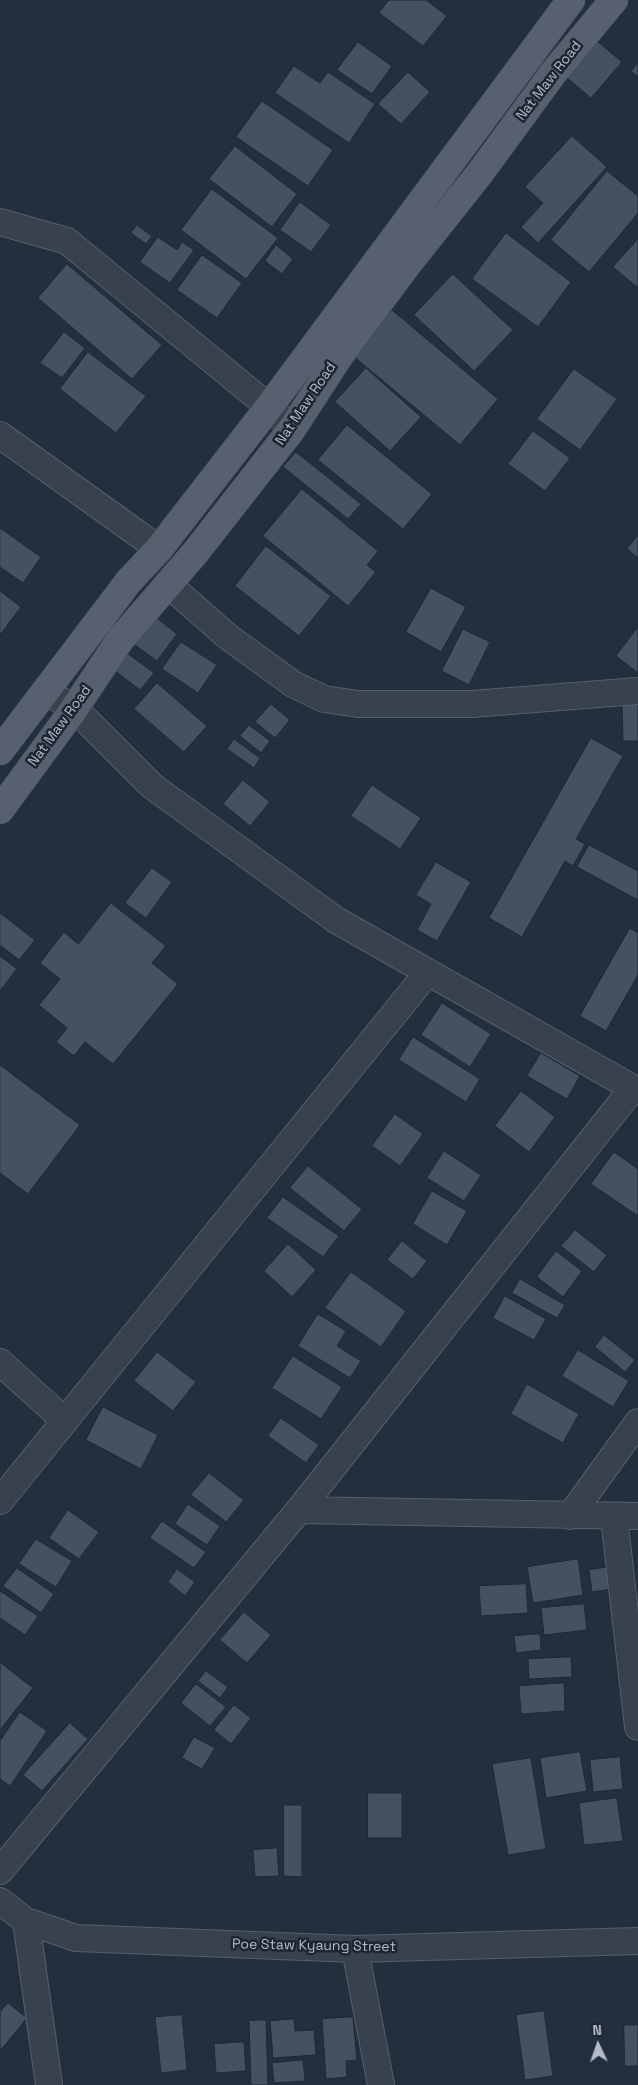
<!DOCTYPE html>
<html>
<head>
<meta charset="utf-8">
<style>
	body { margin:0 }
	#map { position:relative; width:638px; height:2085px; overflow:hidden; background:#242f3e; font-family:"Space Grotesk",sans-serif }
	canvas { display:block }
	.north { position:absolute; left:573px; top:2020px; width:50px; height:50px; -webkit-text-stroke:4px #1d2633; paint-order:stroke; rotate:357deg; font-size:14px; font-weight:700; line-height:20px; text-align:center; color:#b4bcc9 }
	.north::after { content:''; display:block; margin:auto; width:18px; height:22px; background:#b4bcc9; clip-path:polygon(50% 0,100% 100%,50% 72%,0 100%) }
</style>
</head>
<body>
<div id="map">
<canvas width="638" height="2085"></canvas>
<div class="north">N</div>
</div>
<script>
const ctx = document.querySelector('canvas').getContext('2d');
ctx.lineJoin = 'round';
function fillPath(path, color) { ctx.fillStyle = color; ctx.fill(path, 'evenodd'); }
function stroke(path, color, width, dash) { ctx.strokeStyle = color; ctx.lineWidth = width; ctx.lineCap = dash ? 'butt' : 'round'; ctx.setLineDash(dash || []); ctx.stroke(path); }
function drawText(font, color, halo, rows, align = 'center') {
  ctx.font = font + ' "Space Grotesk",sans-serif'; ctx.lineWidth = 5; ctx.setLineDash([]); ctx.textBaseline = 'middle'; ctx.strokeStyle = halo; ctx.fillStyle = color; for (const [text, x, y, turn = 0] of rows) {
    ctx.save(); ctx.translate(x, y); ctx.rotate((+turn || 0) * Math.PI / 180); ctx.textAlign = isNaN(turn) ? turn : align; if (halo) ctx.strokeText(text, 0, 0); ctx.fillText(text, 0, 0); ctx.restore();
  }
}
const building = new Path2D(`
	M389,0H426L447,16L423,46L379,13Z
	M597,41L622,62L591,98L566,77Z
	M358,42L392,66L372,94L337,70Z
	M638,63V77L631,71Z
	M294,66L320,83L328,72L375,104L349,143L275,93Z
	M408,72L430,92L401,124L378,104Z
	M262,101L333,150L308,186L236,137Z
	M572,136L607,167L538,243L521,227L543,203L525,187Z
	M235,146L297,194L272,227L209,179Z
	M607,171L638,196V213L589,272L551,240Z
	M212,189L278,238L246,279L181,230Z
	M300,202L331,225L311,252L280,230Z
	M137,225L152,236L146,244L131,233Z
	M506,233L571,282L538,327L472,279Z
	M158,237L177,250L182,242L194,250L170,283L140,262Z
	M638,239V288L613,267Z
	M276,245L293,259L282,274L265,261Z
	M202,255L242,283L217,318L177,290Z
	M67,264L162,345L132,379L38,298Z
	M453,274L513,330L474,371L414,315Z
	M392,310L498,399L460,445L353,356Z
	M64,332L85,348L62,378L40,363Z
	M88,352L146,396L116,433L60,389Z
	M366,368L421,417L390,451L335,402Z
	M574,369L617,399L580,450L537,419Z
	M347,425L432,494L403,529L318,460Z
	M533,431L570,458L545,491L508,464Z
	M296,452L361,504L348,519L283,467Z
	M302,489L378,551L367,565L376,572L348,606L263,536Z
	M0,528L41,557L23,583L0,567Z
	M638,535V558L627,549Z
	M266,546L331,596L299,636L235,586Z
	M431,588L466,607L441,652L406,632Z
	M0,591L21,607L0,635Z
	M149,612L177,634L157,661L128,640Z
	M638,627V673L616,656Z
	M463,629L490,642L469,685L442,671Z
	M181,642L217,665L198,693L162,669Z
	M127,653L154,673L140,690L114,670Z
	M157,683L207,726L184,752L134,709Z
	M271,704L290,720L275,738L255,722Z
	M638,704V741H623L622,705Z
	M249,725L270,741L261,753L240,736Z
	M591,738L623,756L576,839L585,844L573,866L565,861L522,937L489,918Z
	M234,739L260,758L254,768L227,749Z
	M243,780L270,802L250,826L223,804Z
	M372,785L421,818L400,849L351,816Z
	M589,845L638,871V900L577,867Z
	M436,862L471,882L437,941L417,930L431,904L416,895Z
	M152,868L172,882L146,918L125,903Z
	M111,903L166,946L152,963L178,984L113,1064L85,1042L74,1056L56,1042L67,1028L39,1005L60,979L40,963L64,932L78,944Z
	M0,913L35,940L19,960L0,945Z
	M630,928L638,933V975L606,1031L580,1016Z
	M0,956L17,969L0,991Z
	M442,1003L491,1034L470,1067L421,1035Z
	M413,1037L480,1079L466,1102L399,1060Z
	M541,1053L580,1076L567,1099L527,1076Z
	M0,1065L80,1125L28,1194L0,1173Z
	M521,1091L555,1117L529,1152L495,1126Z
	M395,1114L423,1134L400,1166L372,1146Z
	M444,1151L481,1175L464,1201L427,1178Z
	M614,1152L638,1169V1216L591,1184Z
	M308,1166L362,1209L344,1231L290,1188Z
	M432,1191L467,1211L447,1245L413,1224Z
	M283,1197L339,1236L323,1257L267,1218Z
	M575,1230L607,1255L594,1272L561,1246Z
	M402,1241L427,1261L413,1279L387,1260Z
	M288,1244L316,1270L292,1297L264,1271Z
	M556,1251L582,1271L563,1297L537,1277Z
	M351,1272L406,1311L381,1347L325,1308Z
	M520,1279L565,1305L557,1318L512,1293Z
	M505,1296L546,1319L534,1340L493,1318Z
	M318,1314L346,1331L337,1346L361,1361L350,1378L298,1346Z
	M604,1335L635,1360L625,1372L595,1347Z
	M578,1350L629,1381L613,1407L562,1376Z
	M157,1352L196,1382L173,1411L134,1381Z
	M293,1356L342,1387L321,1419L272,1388Z
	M527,1384L579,1414L563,1443L511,1414Z
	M103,1407L158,1435L141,1469L86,1440Z
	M281,1418L319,1445L306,1463L268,1436Z
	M209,1473L244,1500L226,1522L191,1495Z
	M188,1504L220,1526L207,1545L175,1524Z
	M68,1510L99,1532L79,1559L49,1538Z
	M162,1521L206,1552L194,1568L150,1538Z
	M36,1539L72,1561L56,1587L19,1564Z
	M578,1559L583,1595L533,1603L527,1567Z
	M609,1567L612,1589L592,1592L589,1570Z
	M17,1568L54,1594L41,1613L3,1586Z
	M177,1569L195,1582L185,1596L168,1582Z
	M526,1584L528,1613L481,1616L479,1586Z
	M0,1591L38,1616L25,1635L0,1618Z
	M584,1604L587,1630L544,1635L541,1608Z
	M244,1612L271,1635L247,1663L220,1640Z
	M540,1634L541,1650L516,1653L514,1636Z
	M571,1657L572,1677L529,1679L528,1659Z
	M1,1663L33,1688L0,1730V1664Z
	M206,1671L228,1687L220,1698L198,1681Z
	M564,1683L565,1711L521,1714L519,1686Z
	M196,1684L226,1707L210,1726L181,1703Z
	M234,1705L251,1718L231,1744L214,1730Z
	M20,1712L47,1731L10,1786L0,1779V1741Z
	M70,1723L88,1739L42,1791L23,1775Z
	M194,1737L215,1748L202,1769L182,1758Z
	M580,1752L587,1791L546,1798L540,1758Z
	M620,1757L623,1789L593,1792L590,1760Z
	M531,1758L546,1849L508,1855L492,1764Z
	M368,1793H402V1838H368Z
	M617,1798L623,1841L584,1845L579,1803Z
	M284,1805H302V1877L284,1876Z
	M277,1848L279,1876L255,1877L253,1850Z
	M8,2003L27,2018L0,2051V2012Z
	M544,2011L553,2076L525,2080L516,2015Z
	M182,2015L187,2070L161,2073L155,2017Z
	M353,2017L357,2060L346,2061L347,2077L326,2079L322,2019Z
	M294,2019L295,2031L314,2030L316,2055L273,2058L270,2021Z
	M266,2020L268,2085H251L249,2021Z
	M624,2025H638V2066H625Z
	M244,2042L246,2071L216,2073L214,2044Z
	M303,2060L305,2081L274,2083L272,2063Z`);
fillPath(building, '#455162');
stroke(building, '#1f2835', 1);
const minor = new Path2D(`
	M0,222L67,241L269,407L292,429
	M0,435L159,549
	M168,584L227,636L293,684L324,699L358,704H472L638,691
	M45,691L74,708L152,786L336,920L638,1091
	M0,1362L65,1421
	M0,1501L428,972
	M299,1510L638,1516
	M570,1516L638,1422
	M614,1517L638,1727
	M0,1871L299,1510L633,1088
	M0,1901L26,1921L76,1938L355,1949L638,1941
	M26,1921L49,2085
	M355,1949L381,2085`);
const primary = new Path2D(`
	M0,751L129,581L159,549L269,407L571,0
	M0,810L72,712L120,640L195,553L292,429L340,355L407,265L480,173L554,72L614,0`);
stroke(minor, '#565f6c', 28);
stroke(primary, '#414a57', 29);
stroke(minor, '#38414e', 26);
stroke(primary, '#56606e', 28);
drawText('14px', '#b4bcc9', '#1d2633', [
	["Nat Maw Road",549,81,-52],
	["Nat Maw Road",306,404,-56],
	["Nat Maw Road",60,726,-54],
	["Poe Staw Kyaung Street",314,1946,1]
]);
</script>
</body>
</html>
